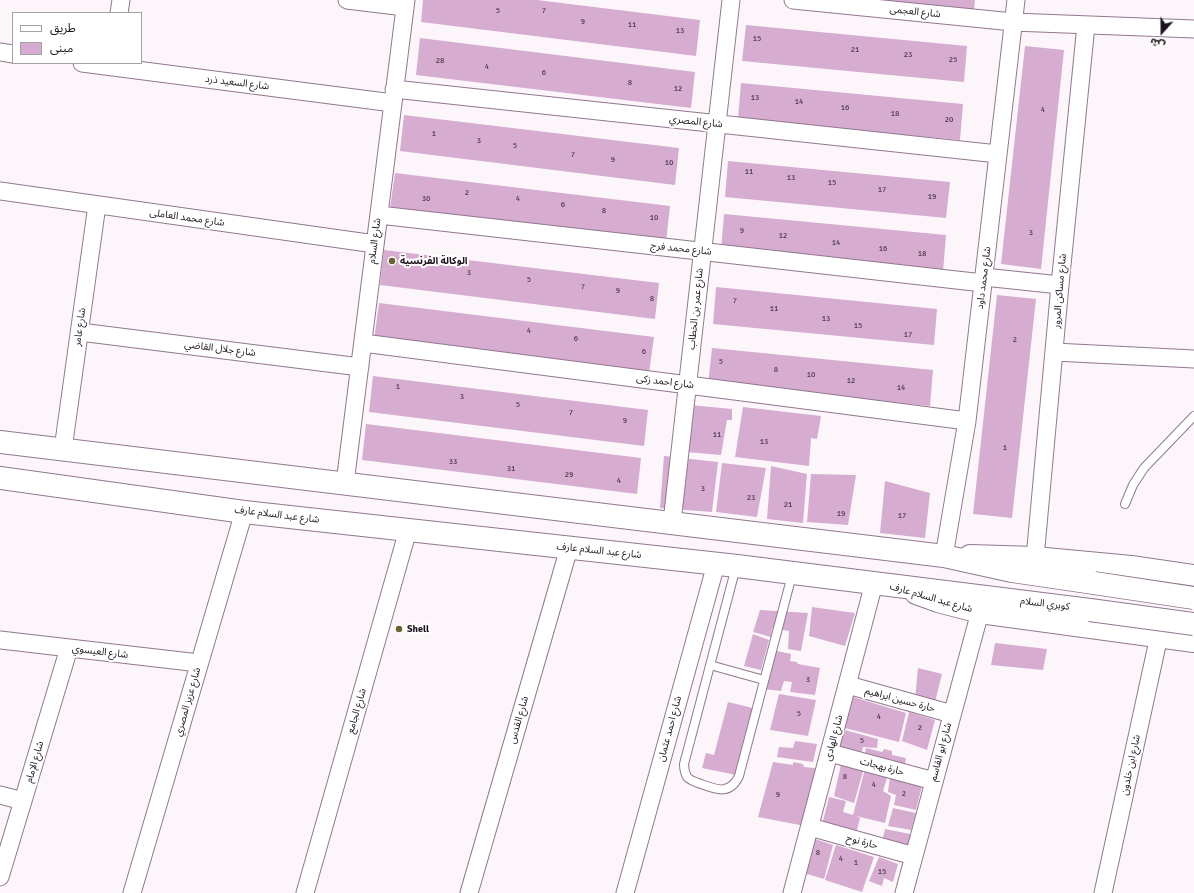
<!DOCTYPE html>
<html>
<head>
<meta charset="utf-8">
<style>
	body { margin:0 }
	#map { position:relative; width:1194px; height:893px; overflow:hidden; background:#fcf6fb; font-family:Signika,"Noto Sans Arabic",sans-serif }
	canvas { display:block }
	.legend { position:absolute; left:12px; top:12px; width:130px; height:52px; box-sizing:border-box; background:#fff; border:1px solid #a5a1a4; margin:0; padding:5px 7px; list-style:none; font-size:12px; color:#1d131c }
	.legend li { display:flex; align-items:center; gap:8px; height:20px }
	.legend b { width:20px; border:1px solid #a5a1a4 }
	.north { position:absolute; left:1142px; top:12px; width:40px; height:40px; -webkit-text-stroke:3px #fff; paint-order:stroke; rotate:201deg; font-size:11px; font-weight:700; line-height:16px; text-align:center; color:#1d131c }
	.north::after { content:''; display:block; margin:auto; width:14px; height:18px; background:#1d131c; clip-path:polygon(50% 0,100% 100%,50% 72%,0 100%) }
</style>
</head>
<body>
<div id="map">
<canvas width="1194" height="893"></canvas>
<ul class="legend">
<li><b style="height:5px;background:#fff"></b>طريق</li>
<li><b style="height:11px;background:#d6acd1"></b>مبنى</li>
</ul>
<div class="north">ش</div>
</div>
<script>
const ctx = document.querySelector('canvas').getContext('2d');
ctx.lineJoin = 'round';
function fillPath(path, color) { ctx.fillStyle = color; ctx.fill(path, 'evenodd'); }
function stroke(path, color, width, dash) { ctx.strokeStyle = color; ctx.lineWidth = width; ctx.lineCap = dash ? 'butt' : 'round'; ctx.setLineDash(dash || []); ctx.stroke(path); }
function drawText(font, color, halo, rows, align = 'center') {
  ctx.font = font + ' Signika,"Noto Sans Arabic",sans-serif'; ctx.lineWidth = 4; ctx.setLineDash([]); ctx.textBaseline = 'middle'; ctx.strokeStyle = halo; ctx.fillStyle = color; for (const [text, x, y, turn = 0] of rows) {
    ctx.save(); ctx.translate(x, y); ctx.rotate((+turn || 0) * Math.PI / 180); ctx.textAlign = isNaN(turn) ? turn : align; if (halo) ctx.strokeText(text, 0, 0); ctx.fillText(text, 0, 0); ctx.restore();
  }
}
fillPath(new Path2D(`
	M423,0H537L700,20L696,56L421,22Z
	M874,0H975L974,11Z
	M746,25L967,46L964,82L742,61Z
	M420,38L695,72L691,108L416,75Z
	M1025,46L1064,50L1041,269L1001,264Z
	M741,83L963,104L960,140L738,119Z
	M404,115L679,148L675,185L400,151Z
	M728,161L950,182L946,218L725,197Z
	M395,173L670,206L666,242L390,209Z
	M724,214L946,235L943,272L721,251Z
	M384,250L659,283L655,319L380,285Z
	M716,287L937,309L934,345L713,324Z
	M997,295L1036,299L1012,518L973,514Z
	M379,303L654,337L649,373L374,340Z
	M712,348L933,370L930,406L708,385Z
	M373,376L648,410L644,446L369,412Z
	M690,405L732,409V420H727L721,455L686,452Z
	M743,407L821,416L817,439L811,438L809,466L735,457Z
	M366,424L641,458L637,494L362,460Z
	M664,456L718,462L712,512L660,508Z
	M722,463L766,468L757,517L716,512Z
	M771,466L807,474L803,523L767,519Z
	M811,474L856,475L848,525L807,522Z
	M885,481L930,493L925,538L880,533Z
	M812,607L855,613L845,646L809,636Z
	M760,610L808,613L801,651L788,649L789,631L772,628L771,637L753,632Z
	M753,634L769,640L761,670L744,666Z
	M995,643L1047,649L1043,670L991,665Z
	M773,650L791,654L790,661L797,662L798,664L820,668L815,695L790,692L792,682L784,681L781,691L764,689Z
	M918,668L942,674L934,706L915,700Z
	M779,694L816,700L808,736L770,730Z
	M850,696L906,713L899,742L841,727Z
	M728,702L753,708L736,775L702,768L706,753L714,755Z
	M909,712L935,720L927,750L902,741Z
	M841,729L878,739L877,748L863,747L860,759L835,753Z
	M795,741L817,744L813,762L777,757L779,747L793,748Z
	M866,748L882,752L884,749L892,751V755L906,758L904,771L864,760Z
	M842,760L864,768L854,803L834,796Z
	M773,762L793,765V762L803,764L804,767L823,769L810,827L758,817Z
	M865,769L888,775L883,791L891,796L885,823L856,816L860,818L855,838L821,829L829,797L846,801L843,812L853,815Z
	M890,776L922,786L916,810L894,805L896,795L888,792Z
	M893,808L916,813L911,830L888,826Z
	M885,829L915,835L910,853L881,846Z
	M809,837L833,845L824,879L800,872Z
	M836,845L874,857L862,892L825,880Z
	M879,857L898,864L893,882L884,878L882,886L869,881Z`), '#d6acd1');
const lane = new Path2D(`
	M1125,504L1133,485L1144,468L1194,416
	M736,567L684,764C684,769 685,773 687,777C691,781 696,782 701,784C717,790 730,795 739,776L792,575
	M710,665L764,680`);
const street = new Path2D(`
	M347,0L405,7
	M793,0L1013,22L1194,29
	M119,13L121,0
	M0,52L13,54
	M82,63L393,103
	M394,89L998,154
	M0,191L375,244
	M379,215L983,283
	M984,277L1060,285
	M80,332L360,367
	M363,343L967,421
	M1054,352L1194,359
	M63,449L97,205
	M345,483L406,0
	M672,522L731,0
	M944,556L967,421L1016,0
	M1035,558L1060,285L1086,25
	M0,640L199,663
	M848,685L952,714
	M830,753L934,781
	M0,795L23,801
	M810,827L914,856
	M0,877L69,648
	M132,893L244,512
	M305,893L408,530
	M469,893L569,548
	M625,893L716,564
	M792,893L874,583
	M904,893L980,612
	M1103,893L1159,636`);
const secondary = new Path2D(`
	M970,556L1035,558L1131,567L1194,576
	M916,593L938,601L980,612L1194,641`);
const primary = new Path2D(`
	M0,442L944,556L1012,571L1094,583
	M0,478L244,512L737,566L1090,610`);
stroke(lane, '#92778f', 10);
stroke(street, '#92778f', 19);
stroke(secondary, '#92778f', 24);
stroke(primary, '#92778f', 24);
stroke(lane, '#fff', 8);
stroke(street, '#fff', 17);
stroke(secondary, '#fff', 22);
stroke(primary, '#fff', 22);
const primaryBridge = new Path2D(`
	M1094,583L1194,598
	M1090,610L1194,624`);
stroke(primaryBridge, '#92778f', 24, []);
stroke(primaryBridge, '#fff', 22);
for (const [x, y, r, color] of [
	[392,261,4,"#696431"],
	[399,629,4,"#696431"]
]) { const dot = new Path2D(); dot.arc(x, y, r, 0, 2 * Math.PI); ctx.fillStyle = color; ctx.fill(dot); stroke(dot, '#fff', 1.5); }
drawText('8px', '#4b3949', null, [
	["5",498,11],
	["7",544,11],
	["9",583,22],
	["11",632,25],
	["13",680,31],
	["15",757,39],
	["21",855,50],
	["23",908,55],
	["25",953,60],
	["28",440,61],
	["4",487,67],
	["6",544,73],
	["8",630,83],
	["12",678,89],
	["13",755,98],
	["14",799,102],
	["16",845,108],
	["4",1043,110],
	["18",895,114],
	["20",949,120],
	["1",434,134],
	["3",479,141],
	["5",515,146],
	["7",573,155],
	["9",613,160],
	["10",669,163],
	["11",749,172],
	["13",791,178],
	["15",832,183],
	["17",882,190],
	["2",467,193],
	["19",932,197],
	["30",426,199],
	["4",518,199],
	["6",563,205],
	["8",604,211],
	["10",654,218],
	["9",742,231],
	["3",1031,233],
	["12",783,236],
	["14",836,243],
	["16",883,249],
	["18",922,254],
	["3",469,273],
	["5",529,280],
	["7",583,287],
	["9",618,291],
	["8",652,299],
	["7",735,301],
	["11",774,309],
	["13",826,319],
	["15",858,326],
	["4",529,331],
	["17",908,335],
	["6",576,339],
	["2",1015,340],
	["6",644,352],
	["5",721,362],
	["8",776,370],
	["10",811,375],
	["12",851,381],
	["1",398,387],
	["14",901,388],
	["3",462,397],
	["5",518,405],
	["7",571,413],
	["9",625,421],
	["11",717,435],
	["13",764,442],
	["1",1005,448],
	["33",453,462],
	["31",511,469],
	["29",569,475],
	["4",619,481],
	["3",703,489],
	["23",751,498],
	["21",788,505],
	["19",841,514],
	["17",902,516],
	["3",808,680],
	["5",799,714],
	["4",879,717],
	["2",920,728],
	["5",862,741],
	["8",845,777],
	["4",874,785],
	["2",904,794],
	["9",778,795],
	["8",818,853],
	["4",841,859],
	["1",856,863],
	["15",882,872]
]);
drawText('10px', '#1d131c', '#fff', [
	["شارع العجمى",915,12,6],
	["شارع السعيد ذرد",237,83,7],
	["شارع المصري",696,122,6],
	["شارع محمد العاملى",187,218,8],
	["شارع السلام",375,241,-83],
	["شارع محمد فرج",681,249,6],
	["شارع محمد داود",984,278,-83],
	["شارع مساكن المرور",1060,291,-85],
	["شارع عمر بن الخطاب",696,309,-84],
	["شارع عامر",80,327,-82],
	["شارع جلال القاضي",220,349,7],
	["شارع احمد زكى",665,382,7],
	["شارع عبد السلام عارف",277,515,7],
	["شارع عبد السلام عارف",599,551,6],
	["شارع عبد السلام عارف",931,598,16],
	["كوبري السلام",1045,604,7],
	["شارع العيسوي",100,652,7],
	["حارة حسين ابراهيم",900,700,15],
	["شارع عزيز المصري",188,702,-74],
	["شارع الجامع",357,711,-74],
	["شارع القدس",519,720,-74],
	["شارع احمد عثمان",670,729,-75],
	["شارع الهادى",834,738,-75],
	["شارع ابو القاسم",941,752,-75],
	["شارع الإمام",35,762,-74],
	["شارع ابن خلدون",1131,765,-78],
	["حارة بهجات",882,767,15],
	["حارة نوح",862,842,15]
]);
drawText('bold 10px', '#1d131c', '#fff', [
	["الوكالة الفرنسية",400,261],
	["Shell",407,629]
], 'left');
</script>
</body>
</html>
